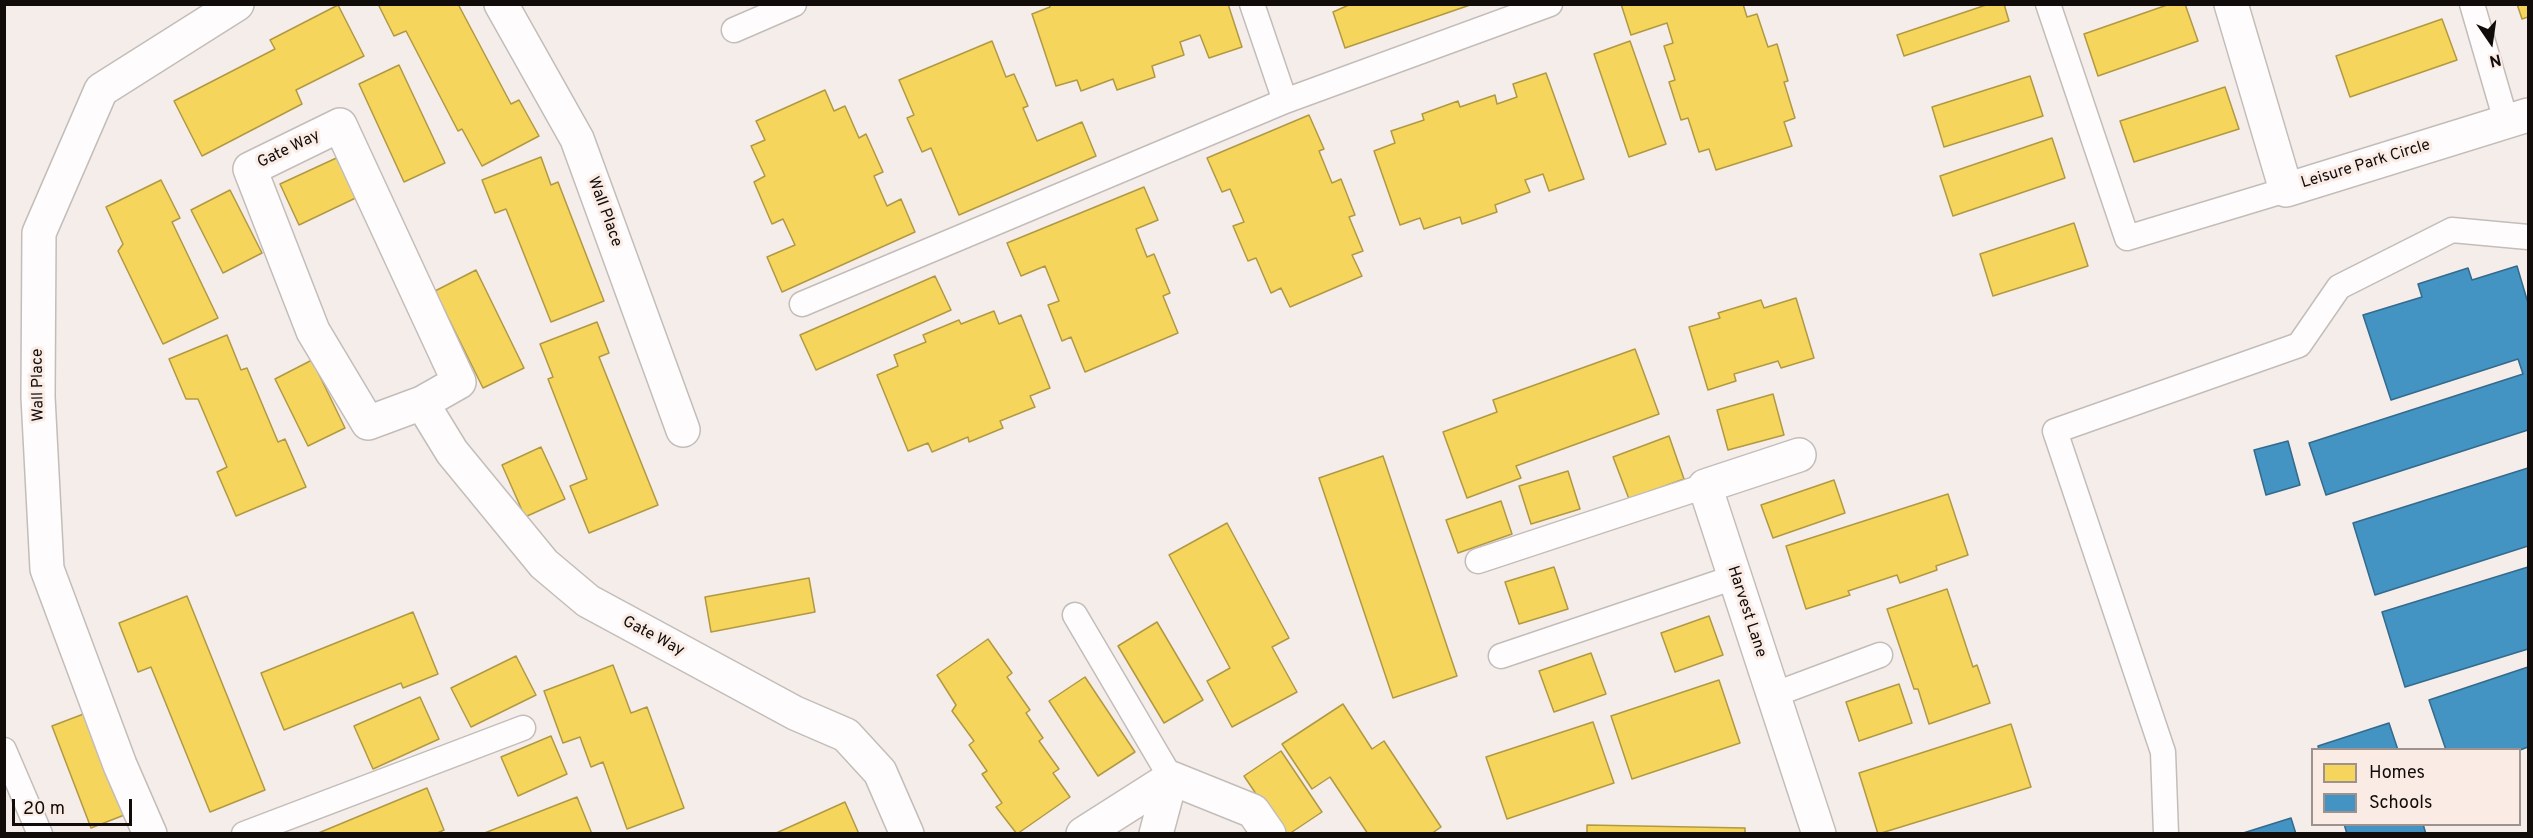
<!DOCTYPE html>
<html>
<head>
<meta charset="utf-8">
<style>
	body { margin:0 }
	#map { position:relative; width:2533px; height:838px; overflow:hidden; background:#f5edea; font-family:Overpass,sans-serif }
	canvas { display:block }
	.frame { position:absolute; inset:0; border:6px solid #110c0a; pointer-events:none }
	.legend { position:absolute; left:2311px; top:748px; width:210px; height:78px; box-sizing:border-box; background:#faece5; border:2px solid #9d928d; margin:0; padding:8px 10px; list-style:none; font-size:18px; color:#110c0a }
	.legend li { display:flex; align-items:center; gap:12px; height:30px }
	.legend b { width:30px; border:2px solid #9d928d }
	.north { position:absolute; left:2461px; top:12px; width:60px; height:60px; -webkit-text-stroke:4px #faece5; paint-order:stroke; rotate:167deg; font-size:16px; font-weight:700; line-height:24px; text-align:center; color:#110c0a }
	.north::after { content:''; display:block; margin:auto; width:21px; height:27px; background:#110c0a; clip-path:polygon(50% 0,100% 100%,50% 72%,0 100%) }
	.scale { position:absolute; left:12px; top:799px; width:120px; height:27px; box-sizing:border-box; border:3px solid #110c0a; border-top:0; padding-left:8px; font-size:18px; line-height:21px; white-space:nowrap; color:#110c0a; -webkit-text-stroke:4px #faece5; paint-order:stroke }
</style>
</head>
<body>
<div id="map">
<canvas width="2533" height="838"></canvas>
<div class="frame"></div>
<ul class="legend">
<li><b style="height:16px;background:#f6d55c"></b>Homes</li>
<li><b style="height:16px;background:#4393c3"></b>Schools</li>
</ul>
<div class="north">N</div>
<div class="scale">20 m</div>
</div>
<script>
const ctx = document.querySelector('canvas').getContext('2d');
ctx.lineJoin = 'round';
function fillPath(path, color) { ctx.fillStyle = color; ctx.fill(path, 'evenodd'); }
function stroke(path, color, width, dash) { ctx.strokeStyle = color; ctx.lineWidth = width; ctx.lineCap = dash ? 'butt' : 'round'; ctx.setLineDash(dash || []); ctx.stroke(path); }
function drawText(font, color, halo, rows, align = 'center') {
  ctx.font = font + ' Overpass,sans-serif'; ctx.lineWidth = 6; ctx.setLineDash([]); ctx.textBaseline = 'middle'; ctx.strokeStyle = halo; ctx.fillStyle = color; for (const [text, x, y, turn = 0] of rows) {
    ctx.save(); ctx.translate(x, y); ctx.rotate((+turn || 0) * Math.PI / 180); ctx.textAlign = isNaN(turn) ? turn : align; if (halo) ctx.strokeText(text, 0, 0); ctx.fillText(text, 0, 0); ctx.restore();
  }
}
const homes = new Path2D(`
	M378,4H458L511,104L519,100L539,136L482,166L462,129L458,131L406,31L394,36Z
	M1049,4H1228L1242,47L1209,58L1200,35L1180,42L1184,55L1152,66L1155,77L1117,90L1113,79L1081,91L1077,80L1056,86L1032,14L1050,7Z
	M1351,4H1473L1345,48L1333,12Z
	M1621,4H1743L1747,17L1757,14L1768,47L1777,44L1788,81L1784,82L1795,118L1784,122L1792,146L1716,170L1709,149L1699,152L1688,118L1681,120L1669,82L1675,80L1664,46L1673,43L1667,23L1631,35Z
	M1989,4H2004L2009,21L1904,56L1897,35Z
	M2170,4H2185L2198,41L2098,76L2084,34Z
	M2517,4H2528V17L2522,19Z
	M338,5L364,56L296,90L302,104L202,156L174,101L275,49L270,40Z
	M2442,19L2457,60L2350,97L2336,56Z
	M992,41L1006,77L1014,74L1028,106L1023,108L1037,141L1082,122L1096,156L959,215L931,148L922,152L907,118L914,115L899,80Z
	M1630,41L1666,144L1629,157L1594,54Z
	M399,65L445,163L404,182L359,84Z
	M1546,73L1584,179L1549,191L1543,174L1525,180L1530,192L1495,205L1497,212L1462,224L1460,217L1424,229L1420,218L1400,225L1374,151L1395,143L1391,131L1424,120L1422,114L1458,101L1460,107L1495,95L1497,104L1517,97L1513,84Z
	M2030,76L2043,116L1944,147L1932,107Z
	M2225,87L2239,129L2134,162L2120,121Z
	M825,90L834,111L845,106L859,138L866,134L883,172L874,176L887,206L901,199L915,232L782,292L767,257L795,245L783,219L772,224L754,182L765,176L751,146L765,140L756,121Z
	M1309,115L1324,149L1319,151L1332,183L1341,179L1355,215L1349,217L1363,251L1352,255L1362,276L1290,307L1281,288L1271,293L1256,258L1248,261L1233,226L1244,222L1230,189L1222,192L1207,158Z
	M2052,138L2065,178L1953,216L1940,176Z
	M345,154L364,194L299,225L280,184Z
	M541,157L551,185L558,182L604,301L551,322L506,209L495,213L482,180Z
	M161,180L180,218L172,222L218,318L163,344L118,251L123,244L106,207Z
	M1144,187L1158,220L1136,229L1147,257L1154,254L1170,293L1163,296L1178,333L1085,372L1071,337L1062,341L1048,305L1059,301L1045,266L1021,276L1007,243Z
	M230,190L262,253L223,273L191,210Z
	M2074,223L2088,266L1993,296L1980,254Z
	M476,270L524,368L483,388L435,291Z
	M935,276L951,310L816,370L800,335Z
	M1796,298L1814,358L1781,368L1778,361L1734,374L1736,381L1708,390L1689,327L1720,318L1718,313L1761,300L1764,308Z
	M994,311L999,324L1021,315L1050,388L1030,396L1035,407L1000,421L1003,428L969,442L968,437L932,452L928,443L908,451L877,375L898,366L894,355L926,342L923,335L959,320L961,324Z
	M597,322L609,353L599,357L658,505L589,533L570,486L587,479L548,379L553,377L540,344Z
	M227,335L241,370L247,368L278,442L285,439L306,487L236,516L217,472L227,467L198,399H186L169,359Z
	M1635,349L1659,414L1516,466L1521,478L1467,498L1443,432L1497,412L1493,400Z
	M312,360L345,428L308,446L275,379Z
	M1773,394L1784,435L1728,450L1717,410Z
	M1669,436L1684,479L1629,499L1613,457Z
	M541,447L565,499L525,517L502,465Z
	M1383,456L1457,676L1393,698L1319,478Z
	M1568,471L1580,509L1531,524L1519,486Z
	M1834,480L1845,513L1773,538L1761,505Z
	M1948,494L1968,555L1936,566L1937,570L1900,583L1897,575L1848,591L1850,595L1806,609L1786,546Z
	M1501,501L1512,534L1458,553L1446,520Z
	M1227,523L1289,638L1272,647L1297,692L1232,727L1207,681L1230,668L1169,555Z
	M1554,567L1568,609L1519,624L1505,582Z
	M809,578L815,612L711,632L705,597Z
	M1947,589L1973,667L1977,665L1990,703L1929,724L1918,689H1914L1887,609Z
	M187,596L265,790L210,812L151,667L138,672L119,623Z
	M413,612L438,674L403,688L401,683L284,730L261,673Z
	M1709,616L1723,655L1675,672L1661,633Z
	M1157,622L1203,700L1164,723L1118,646Z
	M988,639L1012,673L1007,677L1030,710L1026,713L1043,738L1039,741L1059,769L1053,773L1070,797L1017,834L996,807L1002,803L982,774L987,771L969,745L974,741L952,711L956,705L937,675Z
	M1591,653L1606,694L1554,712L1539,671Z
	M516,656L536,695L471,727L451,688Z
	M613,665L631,713L647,707L684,808L627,829L603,762L591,767L580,737L563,743L544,691Z
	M1085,677L1135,752L1098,776L1049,701Z
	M1719,680L1740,743L1632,779L1611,716Z
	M1899,684L1912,723L1859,741L1846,702Z
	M420,697L439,739L373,769L354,726Z
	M1343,704L1372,749L1384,741L1441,827L1431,834H1368L1330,777L1312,789L1282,744Z
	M94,710L132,812L91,828L52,726Z
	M1593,722L1614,783L1507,819L1486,757Z
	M2011,724L2031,787L1878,834L1859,773Z
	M551,736L567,774L518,796L501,757Z
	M1281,751L1322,812L1289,834H1283L1244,776Z
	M427,788L444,830L435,834H316Z
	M577,797L592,834H482Z
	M845,802L859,834H774Z
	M1587,825L1745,828V834H1587Z`);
fillPath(homes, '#f6d55c');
stroke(homes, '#b19943', 1.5);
const schools = new Path2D(`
	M2517,266L2528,303V430L2326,495L2309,443L2523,374L2518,359L2391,400L2363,315L2422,297L2418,284L2468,268L2472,280Z
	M2288,441L2300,485L2266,495L2254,450Z
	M2528,468V546L2375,595L2353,523Z
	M2528,567V649L2405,687L2382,612Z
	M2528,667V747L2520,750H2446L2429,700Z
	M2389,723L2398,750H2319L2318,746Z
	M2291,818L2296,834H2240Z
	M2344,824H2423L2426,834H2347Z`);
fillPath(schools, '#4393c3');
stroke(schools, '#346a8c', 1.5);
const service = new Path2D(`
	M1252,4L1285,101L1550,4
	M2048,4L2127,238L2286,190
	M2472,4L2506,121
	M734,30L794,4
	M802,304L1285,101
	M1478,561L1705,486
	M1075,615L1171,778
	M1501,656L1735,577
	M1773,695L1880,655
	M4,750L40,834
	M244,834L523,728
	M2166,834L2163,752L2055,431L2299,345L2339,287L2452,230L2528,237`);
const minor = new Path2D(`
	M501,4L577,139L683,430
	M2231,4L2286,190L2528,115
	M340,125L459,382L422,403L368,423L313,331L250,169Z
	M422,403L452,452L544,564L588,601L795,713L846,735L880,772L907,834
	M1799,455L1705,486L1819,834
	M1171,778L1253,811L1269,834
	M150,834L120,765L47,569L38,397L39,233L101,90L237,4
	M1083,834L1171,778
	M1156,834L1171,778`);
stroke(service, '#c3bdba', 27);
stroke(minor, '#c3bdba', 36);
stroke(service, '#fefcfc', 24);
stroke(minor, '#fefcfc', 33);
drawText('16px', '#110c0a', '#faece5', [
	["Gate Way",289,150,-26],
	["Leisure Park Circle",2366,165,-17],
	["Wall Place",604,212,70],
	["Wall Place",39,385,-91],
	["Harvest Lane",1746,612,72],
	["Gate Way",653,637,28]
]);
</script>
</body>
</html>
